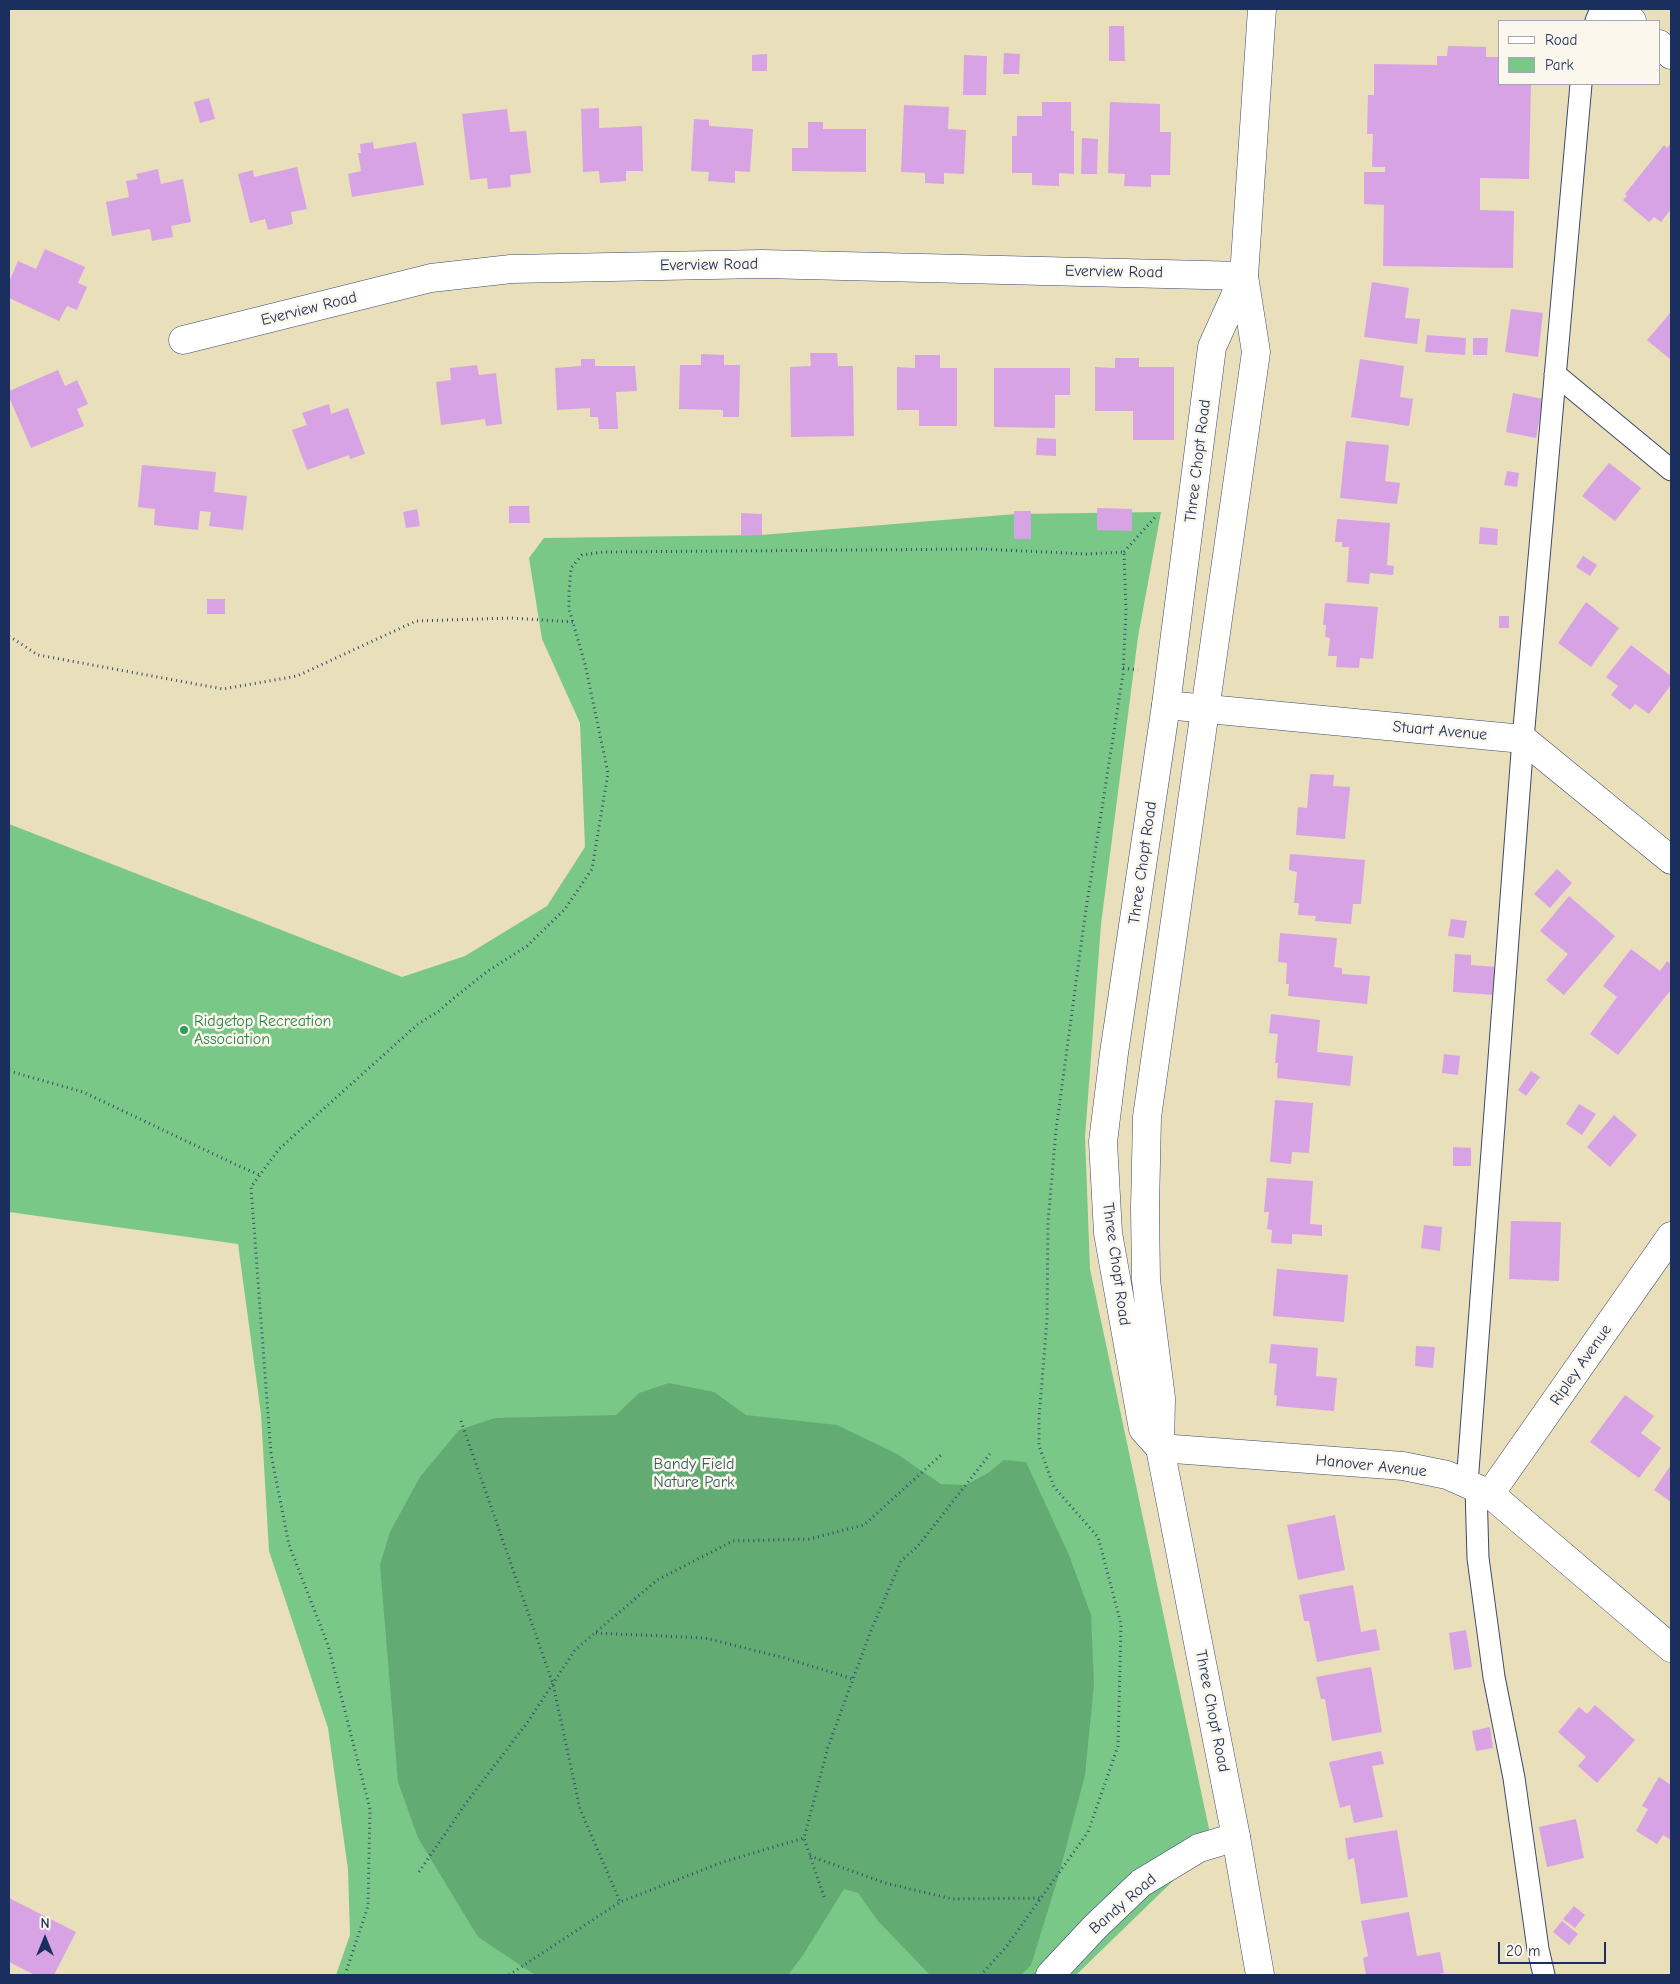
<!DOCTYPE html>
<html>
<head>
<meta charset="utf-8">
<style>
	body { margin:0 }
	#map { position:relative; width:1680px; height:1984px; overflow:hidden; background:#e9dfba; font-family:"Comic Neue",sans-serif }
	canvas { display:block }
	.frame { position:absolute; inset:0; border:10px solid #1b2f5e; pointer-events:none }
	.legend { position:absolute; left:1498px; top:20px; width:162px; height:65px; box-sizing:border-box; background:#fbf7ec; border:1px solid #a1a7b3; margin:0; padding:6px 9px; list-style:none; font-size:15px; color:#1b2f5e }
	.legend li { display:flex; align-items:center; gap:10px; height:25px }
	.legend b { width:25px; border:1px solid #a1a7b3 }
	.north { position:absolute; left:20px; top:1914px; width:50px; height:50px; -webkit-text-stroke:4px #fbf7ec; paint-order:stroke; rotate:0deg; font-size:14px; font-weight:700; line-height:20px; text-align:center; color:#1b2f5e }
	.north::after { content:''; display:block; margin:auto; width:18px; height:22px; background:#1b2f5e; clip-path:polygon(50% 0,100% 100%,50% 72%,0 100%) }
	.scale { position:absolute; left:1498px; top:1942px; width:108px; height:22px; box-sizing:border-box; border:2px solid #1b2f5e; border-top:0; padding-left:6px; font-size:15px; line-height:18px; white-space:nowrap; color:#1b2f5e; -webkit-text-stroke:4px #fbf7ec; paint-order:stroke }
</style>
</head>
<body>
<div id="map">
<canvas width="1680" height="1984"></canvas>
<div class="frame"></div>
<ul class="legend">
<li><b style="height:6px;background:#fff"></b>Road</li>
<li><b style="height:14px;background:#79c887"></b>Park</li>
</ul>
<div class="north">N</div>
<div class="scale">20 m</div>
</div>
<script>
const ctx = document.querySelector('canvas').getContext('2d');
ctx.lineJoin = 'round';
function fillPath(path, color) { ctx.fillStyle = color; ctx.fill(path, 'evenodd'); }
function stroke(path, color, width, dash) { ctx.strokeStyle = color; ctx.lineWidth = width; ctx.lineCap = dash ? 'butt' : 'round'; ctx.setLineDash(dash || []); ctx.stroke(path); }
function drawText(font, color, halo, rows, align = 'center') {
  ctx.font = font + ' "Comic Neue",sans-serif'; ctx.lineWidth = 5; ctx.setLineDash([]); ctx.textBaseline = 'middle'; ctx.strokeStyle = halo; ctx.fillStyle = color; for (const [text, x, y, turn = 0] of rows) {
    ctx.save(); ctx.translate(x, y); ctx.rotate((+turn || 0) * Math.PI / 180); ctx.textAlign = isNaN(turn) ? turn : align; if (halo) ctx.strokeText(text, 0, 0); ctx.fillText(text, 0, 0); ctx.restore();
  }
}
fillPath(new Path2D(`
	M1161,512L1138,637L1101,924L1085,1137L1090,1269L1212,1843L1076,1975H336L350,1935L348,1869L328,1728L269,1551L261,1414L238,1244L9,1212V824L402,977L465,956L547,906L585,847L580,723L542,639L529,558L544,538L761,535L1016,514Z`), '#79c887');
fillPath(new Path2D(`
	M669,1383L714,1392L746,1415L837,1425L897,1454L941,1484L966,1485L988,1473L1004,1460L1026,1462L1069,1555L1091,1615L1094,1684L1085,1775L1058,1878L1031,1965L1021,1975H930L878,1921L858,1893L844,1889L803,1955L788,1975H539L532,1973L478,1937L418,1838L398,1782L380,1565L390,1532L420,1477L459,1430L495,1418L616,1415L639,1393Z`), '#62ac74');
fillPath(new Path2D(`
	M1109,26H1124L1125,61H1109Z
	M1448,46L1486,47V57H1499V84H1531L1529,179L1480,178V210L1514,211L1513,268L1383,266L1384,205L1364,204V172H1385V167H1372L1373,134H1367L1368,95H1374V64L1437,65V56H1447Z
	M1004,53L1020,54L1019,74H1003Z
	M767,54V71H752V55Z
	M964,55L987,56L986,95H963Z
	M209,98L215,119L200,123L194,102Z
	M1042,102H1071V131H1074V174L1059,173V186L1032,185V173H1012V136H1017V116H1042Z
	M1110,102L1160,104V132H1171L1170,175H1151V187L1124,186L1125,174L1108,173Z
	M904,105L949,107L948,129L966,130L964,174L944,173V184L925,183V173L901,172Z
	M599,108V128L642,126L643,171H626V181L600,183L599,171L583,172L581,109Z
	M507,109L510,132L526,131L531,173L510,175L511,187L488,189L487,178L470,180L462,114Z
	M694,119L709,120V126L753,129L750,172L735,171V183L708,181L709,172L691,171Z
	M808,122H823V129H866V172L792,171V148H808Z
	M1082,138L1098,139L1097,174H1081Z
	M373,142L374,149L416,142L424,185L352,197L348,174L361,171L358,153H361L360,144Z
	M1671,143V209L1661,222L1654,217L1649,222L1623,200L1627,196L1625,194L1664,145L1667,148Z
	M297,167L307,209L291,212L293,224L268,230L265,219L250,223L238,174L253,170L254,177Z
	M158,169L161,184L183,179L191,222L171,226L173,237L152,241L150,229L112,236L106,202L129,197L126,181L138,179L136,174Z
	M45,249L85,267L78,283L87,287L77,310L67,306L59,321L9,298V282L18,261L36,269Z
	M1372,282L1409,288L1405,318L1420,319L1417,344L1364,337Z
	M1511,309L1543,313L1538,357L1505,352Z
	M1671,312V360L1647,340Z
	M1427,335L1466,338L1465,355L1425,352Z
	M1473,338H1488L1487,355H1473Z
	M810,353H837L838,366H853L854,436L791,437L790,367L811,366Z
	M701,354L724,355V365H740L739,417H723V410L679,409L680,365H701Z
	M915,355H940V368H957V426H919V410H897V367L915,368Z
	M1115,358H1139V367H1174V440H1133V411H1095V367L1115,368Z
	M581,359H595V366H635L637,391L616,392L618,429H599L598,417H590V408L557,410L555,368L581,366Z
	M1360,359L1404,366L1400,397L1413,399L1409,426L1351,417Z
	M477,365L479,375L496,373L502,424L486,426L485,419L441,425L436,382L451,380L450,368Z
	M994,368H1070V395H1055V428L994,427Z
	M58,370L65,386L77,380L88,404L77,409L84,426L31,448L9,397V391Z
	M1513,393L1543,399L1536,438L1506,432Z
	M329,404L331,414L348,408L365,454L350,459L349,455L307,470L292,430L307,425L302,413Z
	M1037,438L1056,439V456L1036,455Z
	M1346,441L1389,445L1385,481L1400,483L1397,504L1340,498Z
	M1609,463L1641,488L1615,521L1582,496Z
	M142,465L216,472L214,492L247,496L243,530L209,526L211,512L200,511L198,530L154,525L155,509L138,507Z
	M1507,471L1519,473L1517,487L1504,485Z
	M509,506H529L530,523H509Z
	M1097,508L1132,509V531L1097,530Z
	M417,509L420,526L406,528L403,512Z
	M1014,511H1031V539H1014Z
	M741,513L762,514V535H741Z
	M1337,519L1390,523L1387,565L1394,566L1393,575L1370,573L1369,584L1347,582L1349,547H1342V542H1335Z
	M1480,527L1498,529L1497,545L1479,544Z
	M1583,556L1597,565L1590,576L1576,567Z
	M207,599H225V614H207Z
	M1586,602L1619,628L1591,667L1558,643Z
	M1325,603L1378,607L1373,659L1360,658L1359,668L1336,667L1337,656H1328L1330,638L1325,637L1326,625H1323Z
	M1499,616H1509V628H1499Z
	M1631,645L1671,676V685L1649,714L1635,704L1630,710L1611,695L1618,686L1606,677Z
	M1310,774L1334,775L1333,786L1350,787L1345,839L1296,835L1298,807L1307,808Z
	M1290,854L1365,860L1361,904H1353L1351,924L1315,921L1316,916L1298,915L1299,903H1294L1297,872L1289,870Z
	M1557,869L1572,883L1550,908L1534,894Z
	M1569,896L1615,936L1564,995L1546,980L1568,954L1540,931Z
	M1451,919L1467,921L1464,938L1448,936Z
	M1280,933L1337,938L1334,967L1342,968V974L1370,976L1367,1004L1288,996L1289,984H1286L1287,963L1278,962Z
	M1631,949L1660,971L1667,961L1671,964V990L1618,1055L1590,1034L1617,997L1603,986Z
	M1455,954L1471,955V965L1497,967L1495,995L1453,992Z
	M1271,1014L1320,1020L1317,1052L1353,1056L1350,1086L1277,1078L1278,1063H1275L1278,1034L1269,1033Z
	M1444,1054L1460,1056L1458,1075L1442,1073Z
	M1531,1071L1540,1077L1526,1096L1518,1090Z
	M1275,1100L1313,1103L1309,1153L1292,1152L1291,1164L1270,1162Z
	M1579,1104L1596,1114L1582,1135L1566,1124Z
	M1614,1115L1637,1135L1610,1167L1587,1147Z
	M1453,1147L1471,1148V1166H1453Z
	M1267,1178L1313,1181L1310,1224L1322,1225V1236L1292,1234V1244L1271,1243L1272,1230L1267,1229L1269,1212H1264Z
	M1511,1221L1561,1222L1559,1281L1509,1279Z
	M1424,1225L1442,1227L1440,1251L1421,1248Z
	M1277,1269L1348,1275L1344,1322L1273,1316Z
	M1271,1344L1318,1348L1316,1376L1337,1378L1334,1411L1276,1406L1277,1395H1274L1277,1364L1269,1363Z
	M1416,1346L1435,1347L1433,1368L1415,1366Z
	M1625,1395L1654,1416L1641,1433L1661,1448L1639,1478L1590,1442Z
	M1671,1465V1502L1654,1490Z
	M1335,1515L1345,1570L1298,1580L1287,1525Z
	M1353,1585L1361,1632L1376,1629L1380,1650L1317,1662L1309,1621H1304L1299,1595Z
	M1466,1630L1472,1667L1454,1670L1449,1633Z
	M1371,1667L1382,1732L1332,1741L1325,1699H1321L1316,1677Z
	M1595,1705L1635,1740L1597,1783L1578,1766L1586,1757L1558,1732L1579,1707L1587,1714Z
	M1490,1727L1493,1748L1476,1751L1472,1731Z
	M1381,1751L1384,1764L1372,1766L1383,1817L1354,1823L1350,1805L1340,1808L1329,1762Z
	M1659,1777L1671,1785V1840L1663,1835L1657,1844L1636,1831L1648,1809L1642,1806Z
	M1576,1819L1584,1858L1547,1867L1539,1827Z
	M1397,1830L1408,1897L1361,1904L1354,1858L1348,1860L1345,1838Z
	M9,1898L76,1932L54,1975H35L9,1962Z
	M1574,1906L1585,1915L1575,1928L1563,1919Z
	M1409,1912L1417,1956L1440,1952L1444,1973L1433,1975H1366L1363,1958L1368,1956L1361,1921Z
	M1562,1921L1578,1934L1569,1945L1553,1932Z`), '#d8a3e5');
const service = new Path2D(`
	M1596,21L1601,9
	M1555,374L1671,470
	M1467,1484L1523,739L1581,84
	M1476,1488L1478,1558L1494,1677L1514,1778L1538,1949L1544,1975`);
const minor = new Path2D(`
	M1617,9L1632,21
	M1659,44L1671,55
	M183,340L431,278L511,269L762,264L1244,276
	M1166,705L1523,739L1671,860
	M1160,1448L1403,1466L1447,1475L1490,1494L1671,1648
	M1490,1494L1671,1236
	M1050,1975L1095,1927L1141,1883L1199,1848L1236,1837`);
const secondary = new Path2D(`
	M1160,1448L1143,1429L1108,1233L1103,1142L1114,1053L1166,705L1212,347L1244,276
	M1260,1975L1236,1837L1160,1448L1161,1398L1146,1280L1145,1208L1147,1117L1256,352L1244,276L1262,9`);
stroke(service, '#3a496c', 23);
stroke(minor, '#3a496c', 29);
stroke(secondary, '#3a496c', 29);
stroke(new Path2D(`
	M1124,552L1157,515
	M9,636L38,655L223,689L297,676L416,621L511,618L573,622
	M1123,668L1138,670
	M9,1071L83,1092L241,1167L260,1175
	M461,1421L553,1684L580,1809L620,1902
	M596,1633L705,1638L785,1658L853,1679
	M810,1856L885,1883L952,1899L1042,1898
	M419,1872L466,1803L527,1723L575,1650L657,1580L733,1541L809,1539L864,1525L941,1455
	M824,1897L804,1838L828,1747L870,1633L901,1561L918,1546L990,1454
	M345,1975L368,1906L370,1809L328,1645L289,1545L271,1454L251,1187L279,1149L418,1024L439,1011L455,997L488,971L527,946L565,909L592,869L608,773L585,664L569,609V592L571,568L582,555L603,552L982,549L1086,554L1124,552L1126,611L1123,674L1085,916L1056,1130L1048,1222L1047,1319L1039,1418V1446L1054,1487L1098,1537L1121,1624L1118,1746L1088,1832L1006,1947L981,1975
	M509,1975L620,1902L723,1862L804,1838`), '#3a496c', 3, [1, 4]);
stroke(service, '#fff', 21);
stroke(minor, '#fff', 28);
stroke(secondary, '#fff', 28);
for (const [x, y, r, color] of [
	[184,1030,5,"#2e9e5b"]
]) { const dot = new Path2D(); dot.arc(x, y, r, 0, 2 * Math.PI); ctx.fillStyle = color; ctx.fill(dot); stroke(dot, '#fbf7ec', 2); }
drawText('16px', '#1b2f5e', '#fbf7ec', [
	["Everview Road",709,265,-1],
	["Everview Road",1114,272,1],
	["Everview Road",309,309,-14],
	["Three Chopt Road",1198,461,-83],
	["Stuart Avenue",1440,731,5],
	["Three Chopt Road",1143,863,-82],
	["Three Chopt Road",1116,1264,82],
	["Ripley Avenue",1581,1365,-55],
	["Hanover Avenue",1371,1466,6],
	["Three Chopt Road",1212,1711,79],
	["Bandy Road",1123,1904,-41]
]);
drawText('16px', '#27864d', '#fbf7ec', [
	["Ridgetop Recreation",194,1021],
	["Association",194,1039]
], 'left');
drawText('16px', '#375d6a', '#fbf7ec', [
	["Bandy Field",694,1464],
	["Nature Park",694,1482]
]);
</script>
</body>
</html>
